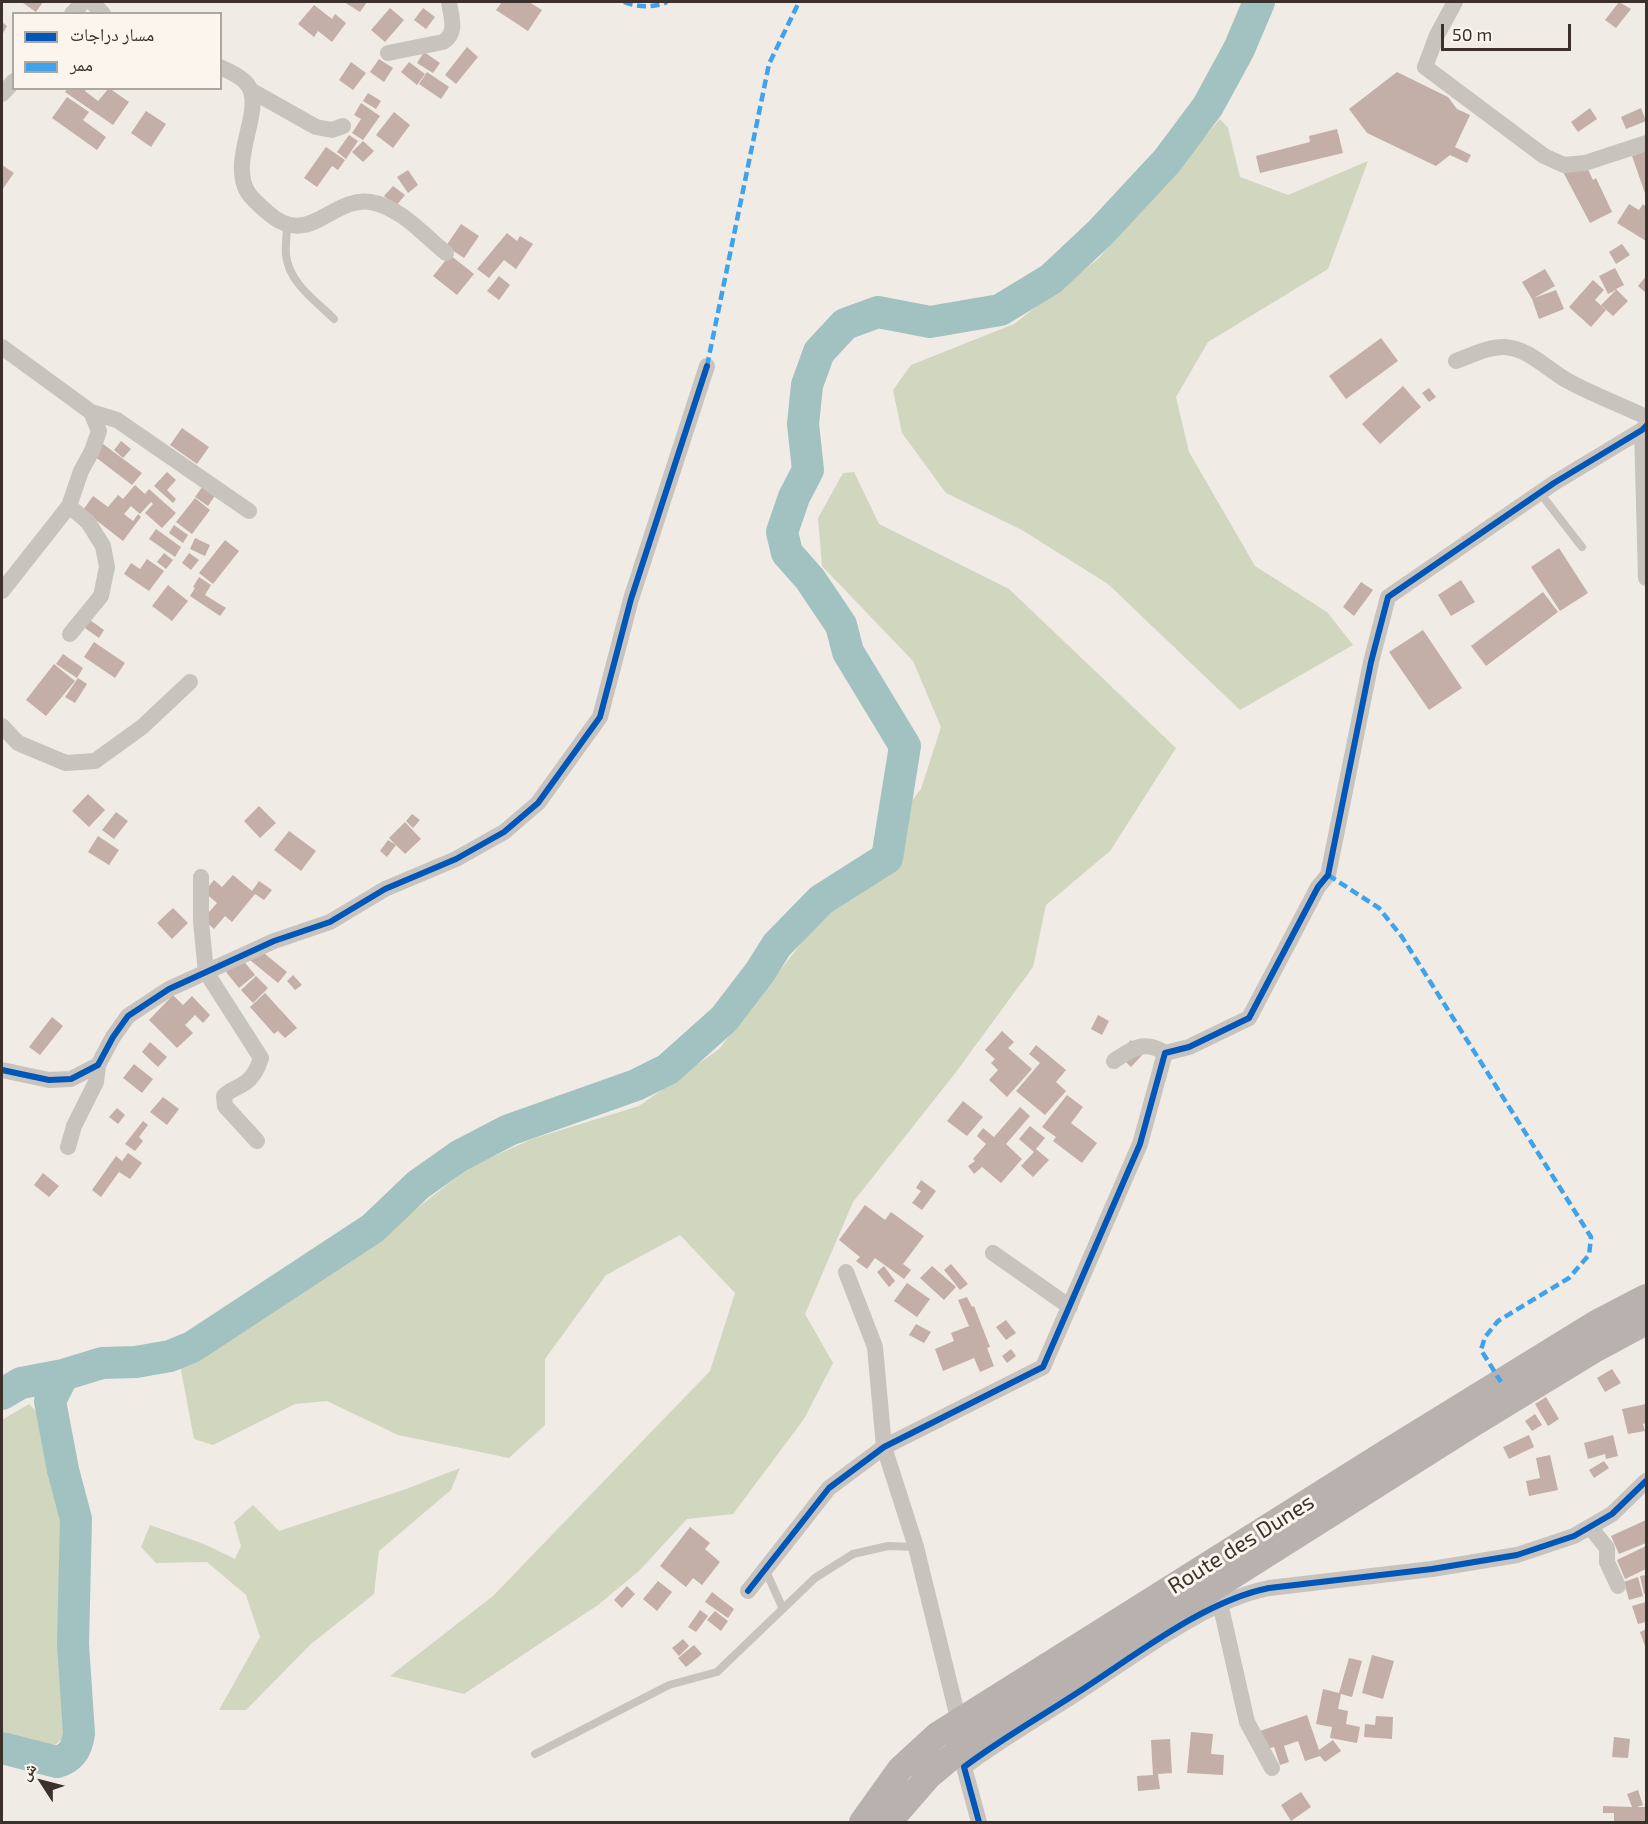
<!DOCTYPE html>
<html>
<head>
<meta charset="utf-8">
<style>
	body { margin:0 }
	#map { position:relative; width:1648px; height:1824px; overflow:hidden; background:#f0ebe5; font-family:"Exo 2","Noto Naskh Arabic",sans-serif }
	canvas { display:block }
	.frame { position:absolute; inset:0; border:3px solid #3b302b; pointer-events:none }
	.legend { position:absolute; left:12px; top:12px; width:210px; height:78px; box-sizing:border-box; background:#fbf5ee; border:2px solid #aea6a0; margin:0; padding:8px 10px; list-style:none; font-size:18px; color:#3b302b }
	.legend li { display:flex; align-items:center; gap:12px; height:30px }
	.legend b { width:30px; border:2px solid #aea6a0 }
	.north { position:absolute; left:12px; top:1752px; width:60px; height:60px; -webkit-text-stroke:4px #fbf5ee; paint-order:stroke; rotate:306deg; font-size:16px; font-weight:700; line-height:24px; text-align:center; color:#3b302b }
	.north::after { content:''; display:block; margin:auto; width:21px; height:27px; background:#3b302b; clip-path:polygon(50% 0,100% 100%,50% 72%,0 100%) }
	.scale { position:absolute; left:1441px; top:24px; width:130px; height:27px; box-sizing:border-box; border:3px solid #3b302b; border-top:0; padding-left:8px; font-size:18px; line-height:21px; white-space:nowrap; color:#3b302b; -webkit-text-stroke:4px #fbf5ee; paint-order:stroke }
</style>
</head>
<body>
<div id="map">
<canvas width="1648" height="1824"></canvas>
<div class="frame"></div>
<ul class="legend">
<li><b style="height:8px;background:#0057b8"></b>مسار دراجات</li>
<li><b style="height:8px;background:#3fa3eb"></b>ممر</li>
</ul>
<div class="north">ش</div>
<div class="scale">50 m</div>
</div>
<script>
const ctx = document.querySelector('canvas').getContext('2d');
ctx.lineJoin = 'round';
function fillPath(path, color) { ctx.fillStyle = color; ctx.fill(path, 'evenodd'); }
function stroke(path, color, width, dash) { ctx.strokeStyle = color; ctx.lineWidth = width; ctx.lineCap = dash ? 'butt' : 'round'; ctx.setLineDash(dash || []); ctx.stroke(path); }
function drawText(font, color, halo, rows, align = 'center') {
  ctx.font = font + ' "Exo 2",sans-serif'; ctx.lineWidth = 6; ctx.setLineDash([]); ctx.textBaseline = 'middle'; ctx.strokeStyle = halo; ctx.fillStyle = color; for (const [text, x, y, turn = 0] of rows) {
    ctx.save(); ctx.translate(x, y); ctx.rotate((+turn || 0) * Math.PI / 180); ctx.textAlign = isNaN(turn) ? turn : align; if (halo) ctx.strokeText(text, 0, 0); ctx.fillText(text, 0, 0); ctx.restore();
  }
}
fillPath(new Path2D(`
	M1220,119L1228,128L1240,177L1288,195L1368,161L1328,269L1208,342L1176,397L1189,452L1255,566L1327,612L1353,645L1240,710L1108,584L1022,530L946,493L902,433L893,390L911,365L1014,324L1098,259Z
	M854,472L879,524L1009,589L1176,748L1110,851L1046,905L1033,967L953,1076L853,1202L805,1314L833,1363L804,1419L733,1514L687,1519L639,1571L598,1605L464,1694L390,1676L493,1596L710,1371L735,1293L680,1235L606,1275L545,1359V1425L509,1458L398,1435L327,1401L295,1404L213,1445L194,1439L180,1365L371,1244L470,1167L532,1139L639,1106L719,1049L921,789L941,727L913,661L822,566L818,518L843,473Z
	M29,1404L35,1410L53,1443L70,1523L68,1639L70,1732L55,1745L2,1737V1420Z
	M460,1468L451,1490L379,1551L374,1594L311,1644L246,1710H219L260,1637L246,1595L207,1562L156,1563L141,1547L150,1525L204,1544L235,1559L241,1546L234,1522L253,1505L279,1531L406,1489Z`), '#d1d6bf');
stroke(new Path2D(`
	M2,1394L21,1383L63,1375
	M2,1748L57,1762C72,1758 77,1748 79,1734L73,1644L76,1519L63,1470L50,1401L63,1375L102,1363L136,1362L170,1356L192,1347L373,1228L418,1185L459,1156L509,1130L636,1085L668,1069L724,1019L760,972L777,945L821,900L887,858L905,746L848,652L841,625L810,579L787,553L782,532L794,497L808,470L803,424L807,385L819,352L845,324L878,312L930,322L1000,310L1051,279L1100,233L1167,161L1208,106L1239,49L1259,2`), '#a1c2c1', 32);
fillPath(new Path2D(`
	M24,2H43L36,12L23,3Z
	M344,2H367L360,12Z
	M502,2H529L542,10L528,31L496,10Z
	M1619,2L1631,9L1616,28L1605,20Z
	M314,5L332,19L335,14L346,23L332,42L318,31L314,37L298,24Z
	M390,8L404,20L385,42L371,30Z
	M423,8L435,17L426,29L414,20Z
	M2,22L7,26L2,35Z
	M467,47L478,57L456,84L445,75Z
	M424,52L440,63L433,73L417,63Z
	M379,59L393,68L384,82L370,72Z
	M351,62L366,73L353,90L339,80Z
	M409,62L425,74L417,85L401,72Z
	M427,72L449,87L441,99L419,84Z
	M1397,72L1448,97L1457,109L1470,115L1455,147L1471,155L1467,163L1450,155L1436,166L1367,133L1349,109Z
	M68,88H86L85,91L98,101L109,88L129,102L113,125L65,92Z
	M368,93L381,101L376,109L363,101Z
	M67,97L89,112L83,120L106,137L97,150L52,118Z
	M361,103L380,116L363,140L352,133L361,119L354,115Z
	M1590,108L1597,119L1578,132L1571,122Z
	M1641,108L1646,121L1626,129L1621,117Z
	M146,111L166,124L151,147L131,133Z
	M394,112L410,125L393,148L376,135Z
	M1337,129L1343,153L1260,173L1256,156L1310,142L1309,136Z
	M349,135L358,141L346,159L337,152Z
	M363,141L374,151L363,162L352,152Z
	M326,147L345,160L338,170L332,166L317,187L304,178Z
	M1646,151V196L1632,156Z
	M1583,159L1593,180L1596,178L1612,212L1590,223L1562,170Z
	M2,165L14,173L2,190Z
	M408,170L418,185L408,193L397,177Z
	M393,186L405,195L396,206L384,196Z
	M1629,204L1639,210L1643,204L1646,207V241L1617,223Z
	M461,224L479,236L464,258L446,246Z
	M507,233L517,241L520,236L533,244L516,269L504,260L489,278L477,269Z
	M1622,244L1630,255L1616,264L1609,252Z
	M450,255L474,274L457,295L433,276Z
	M1615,268L1624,285L1616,289L1628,301L1613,316L1601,305L1616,290L1608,294L1599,276Z
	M1545,269L1555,286L1534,298L1556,290L1564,309L1539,319L1532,299L1522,282Z
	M499,276L510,285L499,300L487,291Z
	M1646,276V293L1638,286Z
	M1593,280L1604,290L1595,300L1606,310L1591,327L1569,307Z
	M1381,338L1398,361L1346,399L1329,376Z
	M1403,386L1421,407L1380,444L1362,424Z
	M1429,388L1436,397L1429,402L1422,393Z
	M182,428L209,447L197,464L170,445Z
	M121,441L131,449L123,458L114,450Z
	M103,444L142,473L132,485L94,456Z
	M167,472L176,480L167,490L176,499L173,503L154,486Z
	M205,483L218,491L208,506L195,497Z
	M135,485L145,494L149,489L176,513L162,528L145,513L153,504L151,502L140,514L131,506L124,514L133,521L138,514L141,517L123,541L83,510L93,496L108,507L118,495L123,499Z
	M195,498L210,510L192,534L176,522Z
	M174,525L188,535L183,543L169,533Z
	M156,529L181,547L175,557L149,539Z
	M195,538L210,545L205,556L190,549Z
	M225,540L239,551L213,584L199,573Z
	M1559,548L1588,593L1560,611L1531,567Z
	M164,553L173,560L166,569L157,562Z
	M189,553L199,560L191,570L182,563Z
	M147,559L164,571L149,591L124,574L131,563L140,569Z
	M199,577L211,585L205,595L226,608L220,616L190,596L195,588L193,587Z
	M1461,580L1475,602L1451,616L1438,595Z
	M1361,582L1373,590L1354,616L1343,607Z
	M168,585L188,601L172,621L152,606Z
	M1543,592L1558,612L1486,666L1471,646Z
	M90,620L104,630L99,638L85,628Z
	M1423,630L1462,688L1429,710L1389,652Z
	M94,642L125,663L115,678L84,657Z
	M63,654L83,668L77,678L56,664Z
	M54,664L75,681L46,716L26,700Z
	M78,678L87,684L75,703L65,697Z
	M88,794L105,810L89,827L72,811Z
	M259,806L276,823L260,838L244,821Z
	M116,812L128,821L114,839L102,830Z
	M412,814L420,820L413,828L406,821Z
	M405,822L421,839L405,854L389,838Z
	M289,831L316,851L301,871L274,850Z
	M98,836L119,850L109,865L88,852Z
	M388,840L396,845L387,857L380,851Z
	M233,875L252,891L259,881L272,890L264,900L255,894L232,922L225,916L214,929L203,919L217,903L204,892L214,880L222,887Z
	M173,908L188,923L172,939L157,923Z
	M259,949L287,972L278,983L250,960Z
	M242,959L255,975L239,988L226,972Z
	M293,975L302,985L295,990L287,981Z
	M256,976L268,988L253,1003L241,990Z
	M265,993L297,1028L285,1038L278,1031L274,1034L250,1007Z
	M173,995L183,1005L192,996L210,1015L203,1023L195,1015L185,1025L193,1033L177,1048L149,1020Z
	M1098,1015L1109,1021L1102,1035L1091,1029Z
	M52,1017L63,1026L40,1055L29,1047Z
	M1002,1031L1014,1042L1008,1048L1032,1069L1007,1097L989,1080L998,1070L991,1063L995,1059L985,1050Z
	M1131,1040L1144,1053L1131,1067L1118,1054Z
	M150,1042L167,1057L158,1067L142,1052Z
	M1036,1045L1066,1070L1056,1082L1066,1091L1045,1115L1016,1091L1040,1063L1029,1054Z
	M134,1064L153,1079L142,1093L123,1078Z
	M1067,1095L1083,1107L1071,1123L1097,1143L1082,1163L1053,1141L1056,1137L1042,1127Z
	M163,1097L179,1109L167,1125L150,1112Z
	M963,1101L983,1117L967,1136L947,1121Z
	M1020,1107L1030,1116L1006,1144L1022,1159L1001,1183L982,1167L974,1174L968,1166L975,1161L973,1159L986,1144L977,1136L983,1128L994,1137Z
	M117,1108L125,1115L118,1124L109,1117Z
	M143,1121L148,1125L139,1137L143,1141L135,1151L125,1144Z
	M1030,1126L1045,1138L1036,1149L1049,1160L1033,1177L1021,1166L1034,1152L1019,1139Z
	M128,1153L142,1163L130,1179L119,1172L101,1197L92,1190L116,1156L122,1161Z
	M43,1173L59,1186L49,1197L34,1185Z
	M921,1180L936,1191L922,1210L912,1203L921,1191L916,1188Z
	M865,1205L885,1220L891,1212L924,1236L903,1264L911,1270L904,1279L875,1258L867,1269L856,1261L860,1257L839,1240Z
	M951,1264L968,1284L960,1290L944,1270Z
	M884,1266L895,1281L889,1287L877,1272Z
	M932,1266L956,1287L944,1300L920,1278Z
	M907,1283L930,1299L917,1317L894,1301Z
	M967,1297L972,1307L974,1306L990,1347L987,1348L994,1366L980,1372L974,1358L943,1371L935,1349L954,1341L951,1333L969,1326L958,1300Z
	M1006,1320L1016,1333L1006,1340L996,1327Z
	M916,1324L931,1332L924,1343L909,1335Z
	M1011,1349L1016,1356L1007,1363L1002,1356Z
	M1612,1369L1621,1383L1605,1392L1597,1378Z
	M1546,1397L1559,1419L1548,1426L1535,1404Z
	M1646,1404V1423L1643,1424L1645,1431L1628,1434L1622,1409Z
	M1535,1414L1542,1425L1532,1431L1525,1421Z
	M1529,1435L1534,1447L1509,1459L1503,1447Z
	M1613,1435L1618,1456L1606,1459L1605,1454L1588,1459L1584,1443Z
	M1550,1455L1558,1490L1529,1496L1526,1481L1540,1478L1536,1458Z
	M1604,1461L1609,1468L1594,1478L1589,1470Z
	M1646,1520V1543L1619,1554L1611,1536Z
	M690,1527L710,1543L705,1549L720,1562L702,1585L693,1578L686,1587L660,1566Z
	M1646,1546V1569L1625,1579L1617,1560Z
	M1646,1575V1594H1644L1640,1576Z
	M1638,1577L1643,1596L1629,1600L1624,1582Z
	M658,1581L672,1592L657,1611L643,1599Z
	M627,1586L635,1594L622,1608L614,1600Z
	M712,1592L734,1609L728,1618L705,1602Z
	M1646,1602V1622L1638,1624L1632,1606Z
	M700,1610L708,1616L696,1632L688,1627Z
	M715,1611L728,1621L721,1631L707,1620Z
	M1646,1629V1649L1640,1632Z
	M683,1639L689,1646L679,1656L672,1648Z
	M694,1645L702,1654L686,1667L678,1658Z
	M1372,1655L1394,1661L1383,1699L1362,1693Z
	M1349,1658L1362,1661L1352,1697L1341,1694L1338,1709L1348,1711L1346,1724L1360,1727L1357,1743L1330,1738L1332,1727L1316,1724L1323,1689L1339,1693Z
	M1307,1715L1319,1750L1333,1740L1341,1751L1325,1762L1320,1756L1305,1761L1298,1741L1284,1746L1289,1762L1280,1765L1274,1747L1266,1749L1260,1731Z
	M1376,1716L1393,1717L1392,1739L1364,1737L1365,1724L1375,1725Z
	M1191,1732L1213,1734L1211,1754L1224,1755L1223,1775L1187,1773Z
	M1614,1737L1630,1739L1628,1758L1612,1757Z
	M1170,1739L1172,1773L1158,1774L1160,1789L1138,1791L1137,1776L1153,1775L1151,1740Z
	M1638,1790L1643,1805L1637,1807H1646V1822H1614V1813H1603V1806L1632,1807L1627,1794Z
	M1301,1792L1311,1807L1291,1821L1281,1805Z`), '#c3afa7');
stroke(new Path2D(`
	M287,226C287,235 285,245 286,255C289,283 315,300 334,319
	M1540,493L1582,547
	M765,1569L783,1609
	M535,1754L669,1685L717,1672L815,1578L853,1554L888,1546L916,1547`), '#c9c3be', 8);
stroke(new Path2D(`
	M92,2L103,14
	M1455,2L1437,35L1425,67L1544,156L1564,165L1585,163L1646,143
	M72,14L83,2
	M388,53L443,42C458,33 451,17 449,2
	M220,67C229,71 242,77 247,84C266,108 229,157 247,191C251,198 260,206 266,211C309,251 330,196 371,202C400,207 425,236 446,253
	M252,91L316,127L332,130L343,126
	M2,94L14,81
	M2,347L91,412L99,431L92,451L81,471L69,506L2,591
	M1456,361C1470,356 1489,346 1505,347C1531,349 1548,371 1570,382C1594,395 1621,405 1646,417
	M91,412L117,420L249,511
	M1642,430L1646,578
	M69,506L88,522L103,546L107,567L101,596L70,634
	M2,726L18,743L66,763L95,761L142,727L190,682
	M201,877V922L206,972L261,1058C258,1068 254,1077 245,1083C238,1088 230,1089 224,1096L225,1106L257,1141
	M1165,1053L1189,1047L1249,1018L1318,887L1328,875L1371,662L1388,597L1554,483L1642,430L1646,426
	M1114,1061C1132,1049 1144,1039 1165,1053
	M2,1070L49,1080L71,1079L98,1065L113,1037L128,1016L169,989L274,941L330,922L385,889L456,859L504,832L538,803L600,717L631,599L707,366
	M68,1147L74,1126L96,1082L98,1065
	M993,1253L1070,1307
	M846,1272L875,1347L884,1447L916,1547L959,1722
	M1590,1527L1607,1548V1562L1618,1586
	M748,1591L829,1488L884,1447L1043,1367L1140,1144L1165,1053
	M1220,1603L1247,1722L1272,1768
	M979,1822L964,1767C1001,1739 1042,1716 1080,1691C1136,1655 1204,1601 1269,1588L1432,1569L1517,1555L1574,1536L1612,1514L1646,1481`), '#c9c3be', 16);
stroke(new Path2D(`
	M862,1822L900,1769L937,1735L1390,1450L1596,1323L1646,1297
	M889,1822L929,1776L959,1751L1011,1716L1473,1424L1596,1349L1646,1322`), '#b8b1ad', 26);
stroke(new Path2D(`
	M624,2C636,7 655,8 667,2
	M707,366L769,64L799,2
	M1328,875L1379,908L1402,937L1591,1237L1589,1255L1569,1278L1498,1321L1485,1337L1481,1350L1501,1382`), '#3fa3eb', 4.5, [9, 4.5]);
stroke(new Path2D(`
	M2,1070L49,1080L71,1079L98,1065L113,1037L128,1016L169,989L274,941L330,922L385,889L456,859L504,832L538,803L600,717L631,599L707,366
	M748,1591L829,1488L884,1447L1043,1367L1140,1144L1165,1053L1189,1047L1249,1018L1318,887L1328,875L1371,662L1388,597L1554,483L1642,430L1646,426
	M979,1822L964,1767C1001,1739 1042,1716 1080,1691C1136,1655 1204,1601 1269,1588L1432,1569L1517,1555L1574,1536L1612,1514L1646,1481`), '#0057b8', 6);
drawText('22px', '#3b302b', '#fbf5ee', [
	["Route des Dunes",1241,1544,-32]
]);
</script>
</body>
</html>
